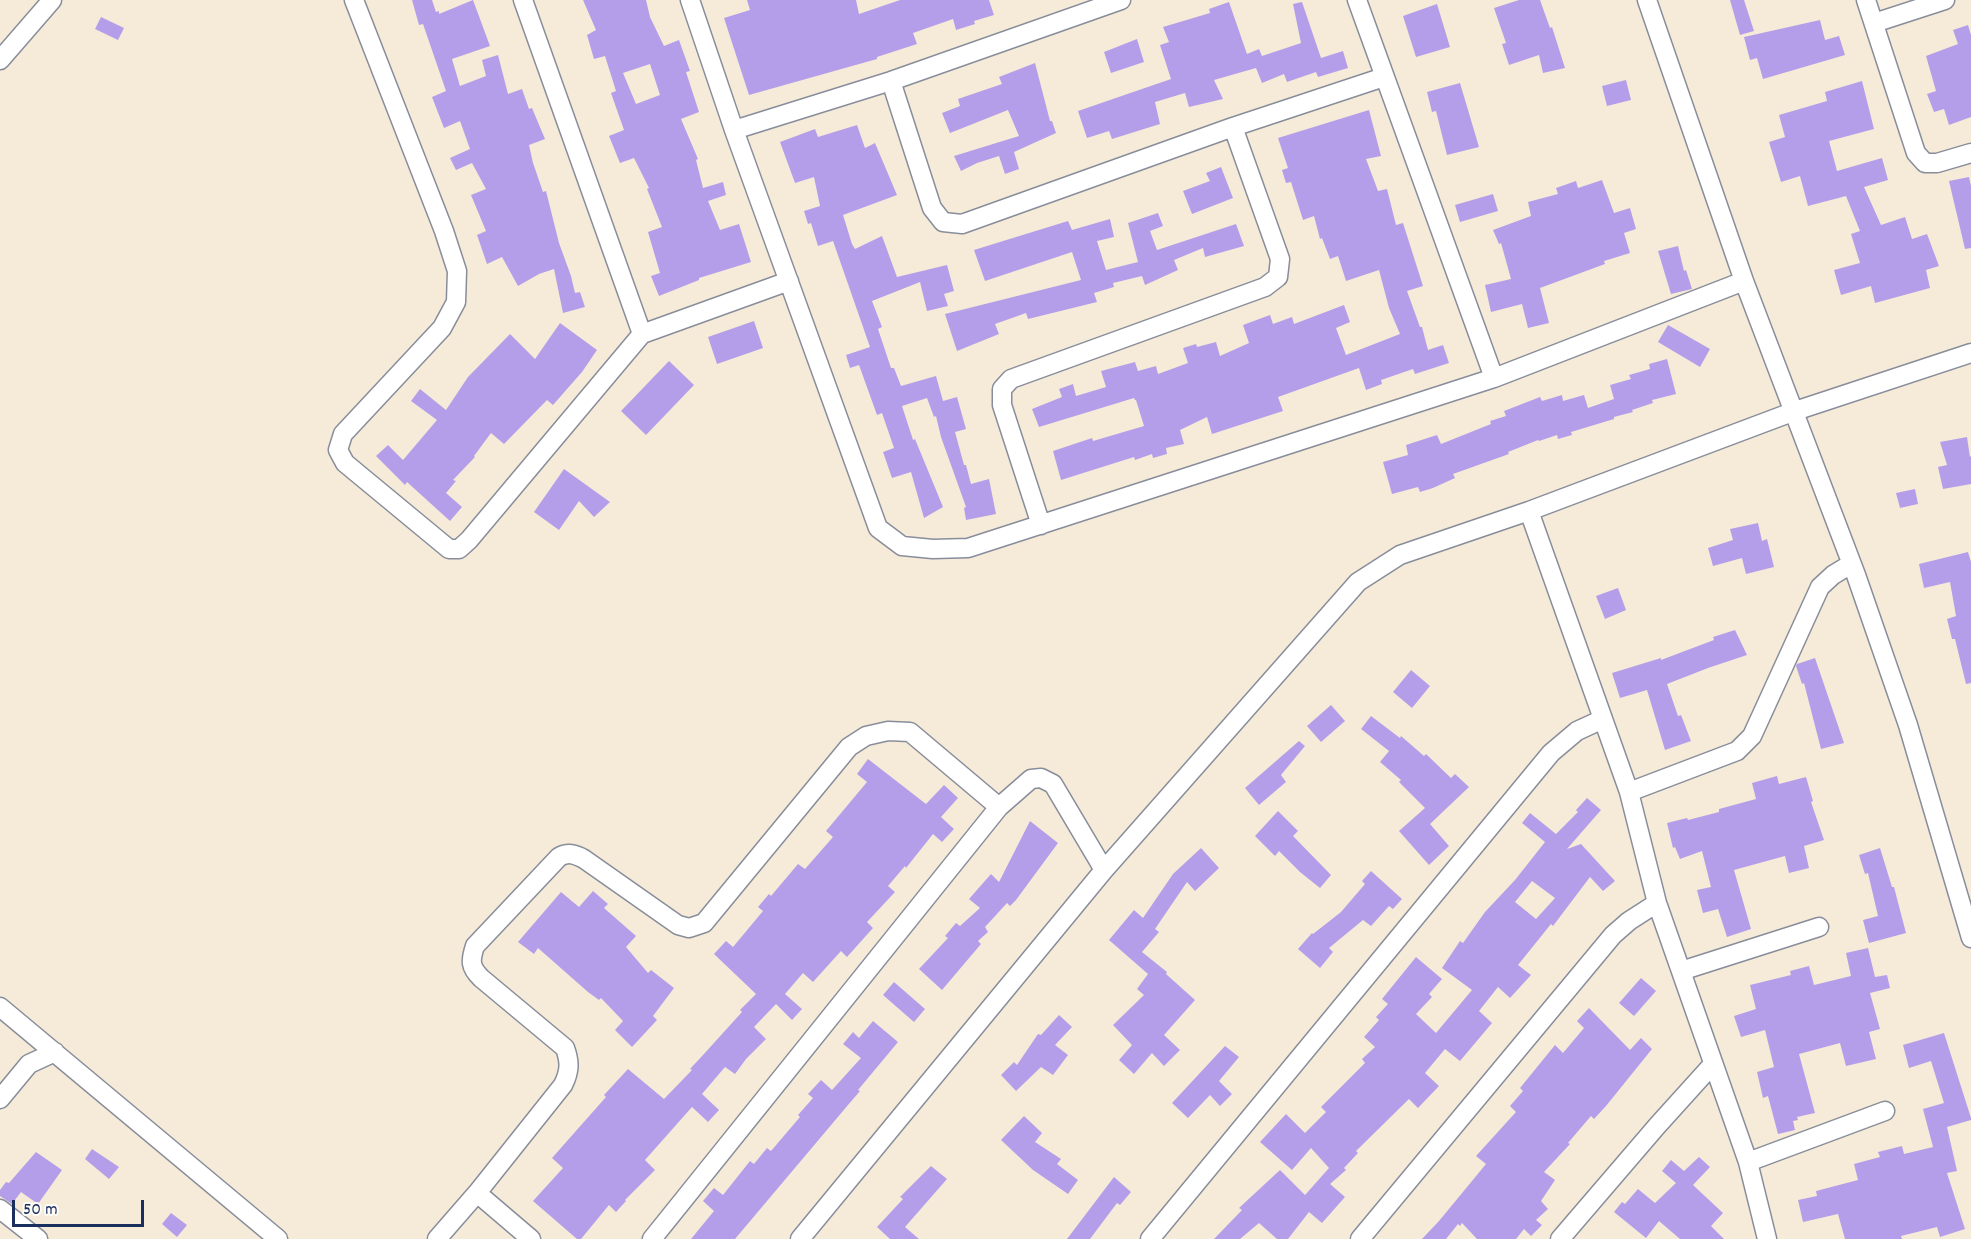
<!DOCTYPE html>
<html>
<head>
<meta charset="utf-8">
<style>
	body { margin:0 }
	#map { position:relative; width:1971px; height:1239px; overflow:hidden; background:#f6ebd8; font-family:Dekko,sans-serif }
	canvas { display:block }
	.scale { position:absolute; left:12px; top:1200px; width:132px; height:27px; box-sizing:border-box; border:3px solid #1b2f5e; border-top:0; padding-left:8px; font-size:18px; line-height:21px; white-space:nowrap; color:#1b2f5e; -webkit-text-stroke:4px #fdfcf7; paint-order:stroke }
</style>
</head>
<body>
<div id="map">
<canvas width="1971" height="1239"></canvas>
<div class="scale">50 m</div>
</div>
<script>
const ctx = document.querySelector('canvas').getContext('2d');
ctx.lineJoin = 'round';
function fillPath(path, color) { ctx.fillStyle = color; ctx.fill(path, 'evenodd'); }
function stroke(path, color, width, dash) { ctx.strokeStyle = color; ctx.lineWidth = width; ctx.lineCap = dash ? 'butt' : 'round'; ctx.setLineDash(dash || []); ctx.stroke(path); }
fillPath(new Path2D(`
	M412,0H432L436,12L439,11V14L473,0L490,46L452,59L460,86L486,76L482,60L498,55L508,94L522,89L529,109L532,108L545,139L529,145L533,163L543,192L546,191L559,243L571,276L575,293L580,292L585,307L563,313L554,269L539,274L518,286L502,257L487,264L477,235L486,231L471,195L486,189L472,163L456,170L450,158L470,149L460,121L444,128L432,97L446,91L423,24L419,25Z
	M583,0H646L650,17L664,46L679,40L690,71L686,72L699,112L681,119L698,159L696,160L703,188L723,182L726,195L708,201L720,230L739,224L751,262L699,278V280L659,296L651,276L660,273L648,232L662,227L647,189L649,188L634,158L620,163L609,136L624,130L611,93L616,91L605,56L594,59L587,35L596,30ZM650,64L660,95L636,104L623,73Z
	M747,0H856L859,14L900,0H989L994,15L974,21L975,24L956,30L953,19L913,33L917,44L877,57V59L749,95L724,18L750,10Z
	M1519,0H1540L1550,28L1552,27L1565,68L1543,73L1539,55L1509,65L1502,44L1506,43L1494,8Z
	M1730,0H1744L1754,31L1740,35Z
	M1229,2L1247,54L1259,49L1262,56L1301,43L1293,4L1302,2L1321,58L1343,51L1348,68L1318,77L1316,72L1287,82L1284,74L1262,83L1256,68L1214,80L1223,99L1189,107L1185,93L1155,102L1160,124L1112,139L1109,131L1087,138L1078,111L1171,79L1160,45L1169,42L1163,27L1210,13L1209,9Z
	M1437,4L1450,47L1416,57L1403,16Z
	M101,17L124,28L118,40L95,29Z
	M1820,20L1825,40L1839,36L1845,55L1763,79L1757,58L1750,60L1744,37Z
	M1968,25L1971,35V117L1949,125L1944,109L1934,112L1927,94L1936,91L1926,56L1958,44L1953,30Z
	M1137,39L1144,62L1111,73L1104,52Z
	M1035,63L1050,121H1052L1056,133L1014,152L1019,169L1005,174L999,156L977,163L961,171L954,156L1019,136L1008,110L950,133L942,113L960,106L958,99L1002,84L999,77Z
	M1626,80L1631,100L1607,106L1602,86Z
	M1862,81L1874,129L1829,141L1837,171L1882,158L1888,180L1864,187L1881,225L1905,217L1912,239L1927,234L1939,266L1926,270L1930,288L1875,303L1871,286L1841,295L1834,270L1860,263L1851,234L1860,231L1846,196L1808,206L1800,176L1781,182L1769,142L1785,137L1779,115L1827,101L1825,92Z
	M1460,83L1479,147L1447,155L1436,111L1432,112L1427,92Z
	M1369,110L1381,156L1366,159L1378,191L1387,189L1396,225L1403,223L1423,286L1407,291L1420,327H1422L1428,350L1443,345L1449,363L1415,374L1413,369L1381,380L1382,384L1366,390L1359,368L1278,397L1283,411L1212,434L1207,417L1180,430L1184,444L1166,448L1167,454L1153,458L1152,454L1135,460L1134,457L1061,480L1053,451L1092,438L1093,441L1144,426L1136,400H1135L1134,398L1039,427L1032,409L1062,397L1059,389L1073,384L1076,396L1106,387L1101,371L1135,362L1138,371L1156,366L1158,374L1188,363L1183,348L1196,344L1197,347L1216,342L1220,356L1249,343L1243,325L1270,315L1273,324L1292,317L1294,324L1344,305L1350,322L1336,328L1346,355L1400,334L1389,308L1379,270L1346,281L1338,256L1330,259L1322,238L1320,239L1314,216L1303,220L1291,182L1286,183L1282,170L1288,168L1278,138Z
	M857,125L865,148L875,143L897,195L843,215L852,244L855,249L882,236L897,277L947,265L954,291L944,294L948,306L927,311L920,282L872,301L882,327L878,329L891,368H894L901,386L936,376L943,401L957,397L966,429L955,432L964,465H966L971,484L989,479L996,514L966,520L964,508L966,507L941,437L936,416L934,417L927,398L902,406L913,440L915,439L943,507L924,518L911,472L892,478L883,452L894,448L882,413L877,415L859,365L850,368L846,355L870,347L833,241L818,246L811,223L808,224L804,211L820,206L814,177L795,183L780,142L815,129L818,137Z
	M1221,167L1233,198L1192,214L1183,191L1210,181L1206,173Z
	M1969,177L1971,186V248L1965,249L1949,181Z
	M1602,180L1614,213L1630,208L1636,229L1624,233L1630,253L1604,261L1605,264L1540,288L1549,323L1528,328L1522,304L1491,312L1485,285L1511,279L1501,243L1499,244L1493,230L1531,216L1528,202L1558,194L1556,188L1576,181L1578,188Z
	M1493,194L1498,211L1460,222L1455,205Z
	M1158,213L1163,226L1150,231L1157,250L1236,224L1244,246L1205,257L1203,248L1174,260L1178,270L1145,285L1142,276L1113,283L1114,287L1094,293L1097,302L1028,319L1026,313L995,324L999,334L957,351L945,314L1081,280L1072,252L985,281L974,250L1068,221L1072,230L1110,219L1114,237L1097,241L1106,270L1138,262L1128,223Z
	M1678,246L1684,271L1686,270L1692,289L1671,294L1658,251Z
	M754,321L763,348L717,364L708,337Z
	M560,323L597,350L582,372L553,405L547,400L504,444L491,433L474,456L475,457L453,480L456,481L446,493L462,507L450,521L407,482L405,485L376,456L388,445L403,460L437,420L411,401L420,389L446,410L468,377L510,334L535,359Z
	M1668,325L1710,349L1700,367L1658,342Z
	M1667,359L1676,394L1652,400L1653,403L1632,410L1633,412L1614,417V419L1571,432L1572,435L1558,439L1557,435L1539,441L1538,440L1508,452L1509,454L1453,474L1455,478L1433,488L1420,492L1418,487L1392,494L1383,462L1408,455L1406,445L1437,435L1441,444L1491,424L1490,421L1506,416L1504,411L1540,397L1542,401L1562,395L1563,401L1584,395L1588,408L1614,399L1610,385L1631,379L1629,375L1650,369L1649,364Z
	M669,361L694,385L646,435L621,411Z
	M1967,437L1970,457L1971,456V484L1943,489L1938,467L1947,465L1940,442Z
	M564,469L610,502L594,517L579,501L559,530L534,512Z
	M1915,489L1918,504L1900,508L1896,493Z
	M1758,523L1762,541L1767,539L1774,567L1746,574L1742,558L1713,566L1708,548L1733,540L1730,529Z
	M1968,552L1971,562V683L1966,684L1955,639H1952L1947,619L1956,616L1950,582L1924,588L1919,564Z
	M1618,588L1626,610L1605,619L1596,596Z
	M1735,630L1747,655L1708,668L1667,684L1678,716L1681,715L1691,741L1665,750L1647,690L1620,698L1612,673L1661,658V660L1714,640L1713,637Z
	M1815,658L1844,743L1821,749L1804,683L1802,684L1796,666L1797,664Z
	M1411,670L1430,686L1412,708L1393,692Z
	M1331,705L1345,721L1321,742L1307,726Z
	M1371,716L1400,738L1401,736L1424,756L1426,754L1451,778L1455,774L1469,787L1430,824L1449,846L1429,865L1399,831L1425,808L1399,782L1401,780L1380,762L1389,751L1361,729Z
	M1299,741L1305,746L1281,775L1286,782L1259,805L1245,788Z
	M868,759L926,804L944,785L958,798L941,817L954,829L942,842L933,834L906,868L905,866L888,886L895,892L867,922L873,928L847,957L841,951L813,982L803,973L785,994L802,1009L792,1020L776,1004L754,1027L766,1039L746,1059L735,1074L725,1067L702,1094L719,1110L708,1122L692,1107L645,1160L655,1170L625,1200L626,1201L616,1212L609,1205L581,1239H577L533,1201L563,1168L552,1158L606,1097L604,1095L628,1069L664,1099L692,1070L690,1069L703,1055L742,1012L740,1010L756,994L714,954L726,941L733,947L763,911L758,907L769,894L771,896L798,864L805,869L833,837L826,831L867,782L857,774Z
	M1777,776L1779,784L1806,777L1813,801L1811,802L1824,840L1804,846L1809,868L1789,873L1785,856L1734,870L1751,929L1727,937L1718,909L1703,913L1697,890L1711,887L1702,851L1680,859L1675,847L1673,848L1667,823L1687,818L1688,820L1719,812V809L1756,799L1752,783Z
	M1587,798L1601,810L1567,849L1581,844L1615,881L1603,891L1590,877L1553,926L1551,924L1518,965L1531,975L1510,998L1498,987L1479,1011L1492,1023L1460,1061L1445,1049L1425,1073L1439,1086L1418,1108L1409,1099L1356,1151L1358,1153L1344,1168L1346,1170L1330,1184L1345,1197L1322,1223L1309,1212L1288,1239H1277L1259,1223L1240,1239H1214L1242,1210L1239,1208L1280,1170L1305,1195L1329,1168L1311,1148L1292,1170L1260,1142L1286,1114L1305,1133L1326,1112L1321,1107L1365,1063L1362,1059L1375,1047L1364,1037L1379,1020L1376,1017L1388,1004L1382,999L1416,957L1442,979L1429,994L1432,997L1416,1014L1436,1033L1472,990L1442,968L1460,941L1463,943L1485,912L1515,880L1545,842L1522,823L1530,813L1556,834L1578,812L1576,810ZM1532,881L1555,898L1536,919L1515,902Z
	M1278,811L1298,831L1293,836L1331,875L1320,888L1300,872L1279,851L1275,856L1255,836Z
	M1030,821L1058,843L1016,900L1010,906L1007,903L985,927L988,932L978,941L981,944L942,990L919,969L948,938L945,936L956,923L960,926L980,908L969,899L991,874L999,882Z
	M1201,848L1219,868L1195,891L1187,882L1155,929L1159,932L1142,952L1167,972L1166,974L1195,1000L1164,1035L1180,1050L1164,1066L1152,1053L1134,1074L1119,1060L1132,1045L1113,1025L1144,995L1137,989L1148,974L1109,940L1134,910L1143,918L1173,874Z
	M1880,848L1892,887H1894L1906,933L1869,943L1863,920L1878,916L1868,873L1865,874L1859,855Z
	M1371,871L1402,899L1393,909L1389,906L1371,926L1363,920L1329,948L1333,952L1320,968L1298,949L1312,933L1313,934L1341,912L1365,884L1362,881Z
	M593,891L608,904L604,908L636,936L626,947L648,973L651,970L674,988L653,1016L657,1020L632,1047L615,1030L623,1021L601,998L599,1000L588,992L538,948L534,954L518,942L561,892L579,907Z
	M1868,948L1875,977L1887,975L1890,988L1870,993L1880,1029L1869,1032L1876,1059L1846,1066L1840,1043L1799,1054L1815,1113L1797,1117L1798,1120L1793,1121L1795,1130L1778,1134L1768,1096L1763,1098L1757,1072L1774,1067L1765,1030L1741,1037L1734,1016L1756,1009L1750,985L1791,975L1790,971L1809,966L1814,985L1851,976L1846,953Z
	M1641,978L1656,991L1634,1016L1619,1003Z
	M894,982L925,1009L914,1022L883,995Z
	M1589,1008L1630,1050L1641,1038L1652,1049L1606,1106L1594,1119L1591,1116L1568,1143L1570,1144L1544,1172L1555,1180L1541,1201L1548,1209L1536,1220L1542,1225L1531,1236L1524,1229L1516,1239H1477L1462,1223L1460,1226L1458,1224L1446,1239H1422L1439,1221L1486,1164L1476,1156L1516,1112L1510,1106L1523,1091L1520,1088L1555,1045L1563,1053L1584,1028L1577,1021Z
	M1059,1015L1072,1027L1055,1045L1068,1055L1053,1075L1041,1067L1016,1091L1001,1075L1014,1062L1017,1065L1038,1034L1041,1035Z
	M873,1021L898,1042L858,1090L860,1091L848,1105L735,1239H691L714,1211L703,1201L714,1188L723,1195L750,1161L754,1164L767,1148L771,1151L800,1117L798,1115L813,1098L808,1094L821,1080L832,1090L861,1058L843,1044L853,1032L859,1038Z
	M1944,1033L1971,1118V1120L1947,1127L1957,1171L1947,1173L1965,1229L1940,1237L1937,1227L1901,1236L1902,1239H1845L1838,1214L1803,1222L1798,1200L1817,1196L1816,1191L1858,1180L1854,1164L1880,1157L1878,1152L1902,1146L1904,1154L1933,1147L1923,1109L1944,1103L1931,1061L1909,1068L1903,1045Z
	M1225,1046L1239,1057L1219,1081L1232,1094L1220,1106L1210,1095L1188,1118L1172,1103Z
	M1024,1116L1042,1133L1035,1142L1061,1159L1057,1164L1078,1180L1068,1194L1033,1170L1001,1140Z
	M92,1149L119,1167L109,1179L85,1159Z
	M36,1152L62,1170L38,1204L21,1192L12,1204L0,1196V1190L6,1182L9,1183Z
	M1699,1157L1710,1167L1693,1185L1723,1213L1711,1226L1724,1239H1680L1659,1221L1646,1238L1614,1212L1622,1202L1625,1204L1638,1189L1655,1203L1676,1183L1662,1171L1671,1160L1684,1171Z
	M931,1166L947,1179L905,1227L919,1239H890L877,1227L903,1199L900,1197Z
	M1114,1177L1131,1192L1120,1205L1117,1203L1090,1239H1067Z
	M171,1213L187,1225L177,1237L162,1224Z`), '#b59ee9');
const minor = new Path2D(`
	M354,0L444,231L457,271L456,302L442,328L343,434L338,450L345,463L449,549H459L469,540L642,334
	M523,0L642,334L789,281
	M690,0L734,130L878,528L902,546L933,549L968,548L1494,378L1744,281
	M1357,0L1494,378
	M1647,0L1744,281L1856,575L1908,725L1971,938
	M1866,0L1916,153L1925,163H1937L1971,153
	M1874,23L1945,0
	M0,60L52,0
	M891,81L932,208L943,222L962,224L1233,127L1384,77
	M734,130L891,81L1121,0
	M1529,511L1629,792L1657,903L1748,1162L1767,1239
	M1041,525L1002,405V389L1011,379L1265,287L1278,277L1280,259L1233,127
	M1629,792L1737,751L1752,736L1820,587L1833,575L1851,564
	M1681,971L1819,927
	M0,1007L278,1239
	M0,1099L29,1064L55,1052
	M1748,1162L1885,1111
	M477,1193L563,1085C570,1071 570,1062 565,1048L481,978C470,967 470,961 475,946L559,857C568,852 575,854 584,859L678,925L689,928L704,923L849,747L866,736L888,731L910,732L999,807
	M0,1209L38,1239
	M437,1239L477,1193L531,1239
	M652,1239L999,807L1031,779L1041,778L1053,784L1104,870
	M800,1239L1104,870L1358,582L1400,555L1529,511L1795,411L1971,353
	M1150,1239L1551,753L1577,731L1603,719
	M1360,1239L1613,935L1629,921L1657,903
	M1560,1239L1657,1126L1713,1064`);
stroke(minor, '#888d9b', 21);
stroke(minor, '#fff', 18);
</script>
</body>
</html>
